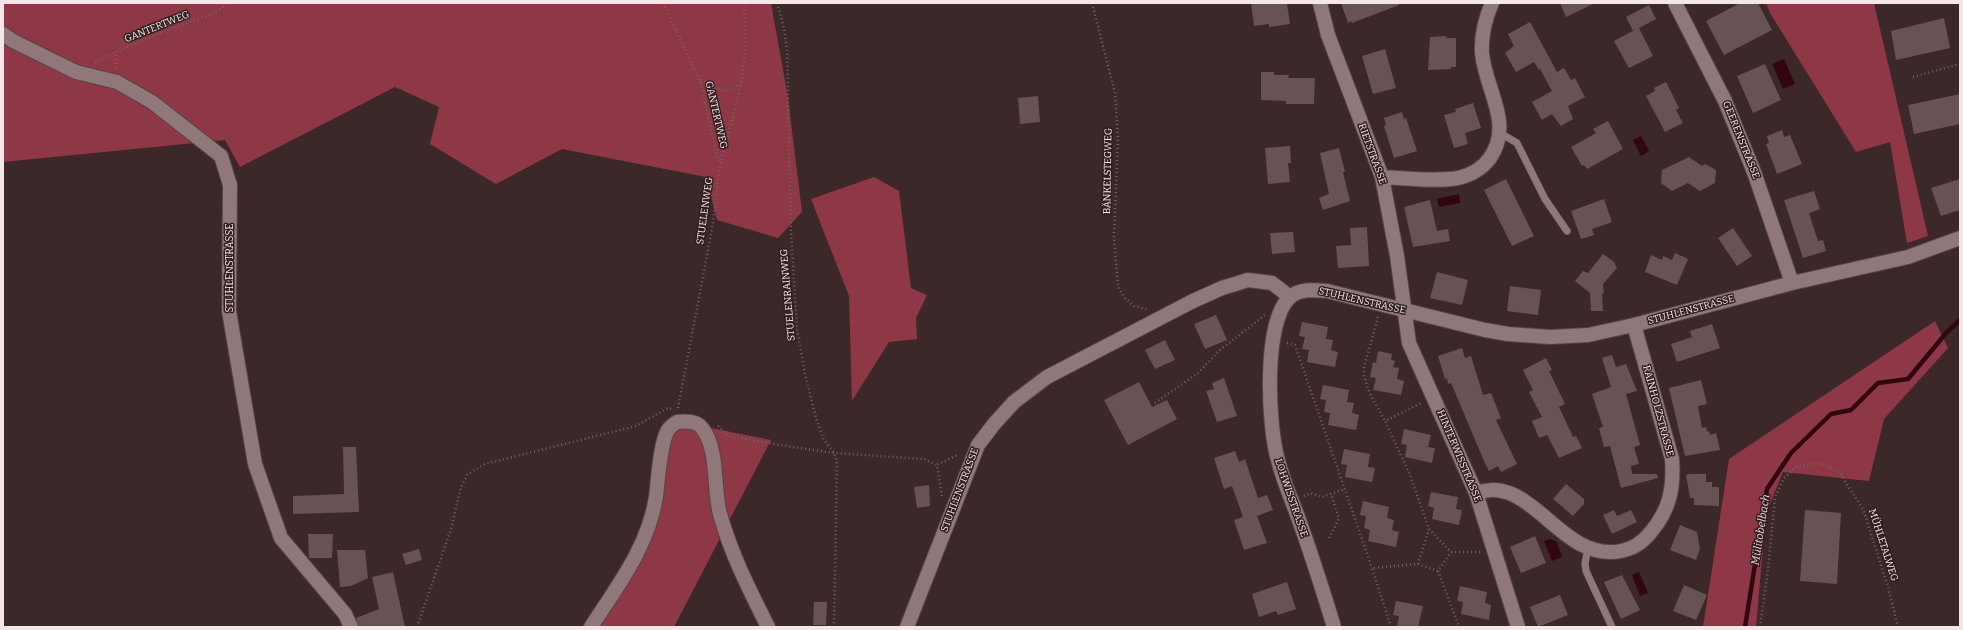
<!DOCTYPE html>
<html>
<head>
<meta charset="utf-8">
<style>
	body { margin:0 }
	#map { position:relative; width:1963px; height:630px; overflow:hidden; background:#3c2729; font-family:Bitter,serif }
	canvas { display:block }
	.frame { position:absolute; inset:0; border:4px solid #f5e7e8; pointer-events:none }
</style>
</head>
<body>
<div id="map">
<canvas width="1963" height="630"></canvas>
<div class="frame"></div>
</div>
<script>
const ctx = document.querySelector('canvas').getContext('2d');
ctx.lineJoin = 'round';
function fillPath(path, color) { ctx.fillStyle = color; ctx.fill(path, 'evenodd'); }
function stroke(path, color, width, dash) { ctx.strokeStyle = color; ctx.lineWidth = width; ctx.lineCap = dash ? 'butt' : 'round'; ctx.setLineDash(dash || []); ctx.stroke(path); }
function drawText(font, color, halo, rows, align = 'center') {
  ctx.font = font + ' Bitter,serif'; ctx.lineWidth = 3; ctx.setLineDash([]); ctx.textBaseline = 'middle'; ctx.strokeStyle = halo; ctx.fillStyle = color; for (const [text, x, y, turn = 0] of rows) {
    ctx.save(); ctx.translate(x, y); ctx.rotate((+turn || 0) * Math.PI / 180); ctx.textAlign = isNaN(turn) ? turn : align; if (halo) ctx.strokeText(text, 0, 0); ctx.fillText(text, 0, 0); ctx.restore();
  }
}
fillPath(new Path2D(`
	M3,3H771L788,98L802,212L778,238L717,220L706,177L562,149L496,184L430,144L439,107L395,87L240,167L225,140L3,162Z
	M1766,3H1874L1928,236L1907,243L1890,142L1856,152L1770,13Z
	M874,177L899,191L911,288L927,295L916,318L917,339L889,342L852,401L849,296L811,199Z
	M1935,321L1948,348L1884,419L1869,481L1783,472L1766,514L1756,627H1703L1729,459Z
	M701,426L771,440L674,627H591L636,559L668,430Z`), '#8e3847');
fillPath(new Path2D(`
	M1784,59L1795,84L1783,89L1772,64Z
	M1641,136L1649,151L1641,156L1633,140Z
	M1459,194L1460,203L1439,207L1437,199Z
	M1551,539L1557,542L1562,557L1552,561L1544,541Z
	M1639,572L1648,593L1640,596L1632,575Z`), '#32060f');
stroke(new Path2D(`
	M1745,627L1767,489L1791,453L1831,414L1851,410L1878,383L1908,379L1947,332L1960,320`), '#32060f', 4.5);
fillPath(new Path2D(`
	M1251,3H1287L1290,24L1269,27V24L1254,26Z
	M1341,3H1399V5L1352,23L1351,21L1348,23Z
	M1560,3H1595L1566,17Z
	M1740,3H1758L1772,30L1724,55L1706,21Z
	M1649,5L1656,19L1639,28L1653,56L1629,68L1614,41L1636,29L1633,31L1626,17Z
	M1944,18L1950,48L1896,60L1891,31Z
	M1530,22L1557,72L1564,68L1571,80L1575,78L1585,97L1568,106L1573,119L1561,126L1552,114L1542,120L1532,102L1552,91L1540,69L1539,70L1534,62L1516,72L1505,53L1514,46L1508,34Z
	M1446,36V38H1456V67H1451V69L1428,70L1430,37Z
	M1385,49L1396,88L1373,94L1362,56Z
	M1765,64L1781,100L1753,113L1737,76Z
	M1261,72H1274V75H1289L1288,78H1315L1314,104H1286V101L1261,100Z
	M1666,82L1679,108L1676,110L1683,123L1665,132L1646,96L1655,91L1654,88Z
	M1960,94V124L1914,134L1908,105Z
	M1038,96L1040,122L1020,124L1018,98Z
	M1473,103L1481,128L1465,133L1468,144L1454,148L1444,115L1456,112L1455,109Z
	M1402,112L1404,119L1406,118L1417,151L1394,158L1384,126L1386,125L1384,118Z
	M1608,121L1623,149L1587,169L1584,165L1582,166L1571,147L1596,133L1593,129Z
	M1782,130L1784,137L1790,135L1802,164L1777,174L1766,144L1769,143L1767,136Z
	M1290,146L1291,163H1288L1290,182L1268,184L1265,148Z
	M1339,148L1345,172H1343L1350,201L1323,210L1319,198L1329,194L1320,153Z
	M1689,157L1702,166L1705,164L1716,170L1715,183L1700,191L1688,183L1672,191L1661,183L1662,170Z
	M1506,179L1534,236L1512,246L1484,190Z
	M1960,179V210L1941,216L1931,188Z
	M1814,191L1820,209L1809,213L1818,241L1823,240L1826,251L1803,258L1784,200Z
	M1604,199L1612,222L1592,229L1594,235L1581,239L1571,211Z
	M1430,200L1437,231L1448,229L1450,241L1413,247L1404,207Z
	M1367,227L1369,266L1338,268L1336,246L1351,245L1350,228Z
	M1733,228L1752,256L1737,266L1718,238Z
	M1293,232L1295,252L1272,254L1270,233Z
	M1675,253L1688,259L1677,285L1645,272L1651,255L1662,260L1663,256L1672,260Z
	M1603,254L1614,262L1617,268L1603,284L1604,294L1602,293L1603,311H1591L1590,293L1575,281L1583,271L1588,273Z
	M1437,272L1468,280L1462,305L1430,298Z
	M1510,286L1541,290L1538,315L1507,311Z
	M1216,315L1227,340L1205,349L1194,324Z
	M1302,322L1328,327L1326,339L1333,340L1331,350L1338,352L1335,367L1307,362L1309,350L1302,349L1305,337L1299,336Z
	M1712,324L1720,348L1677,362L1671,344L1692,337L1690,331Z
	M1165,340L1175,360L1155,369L1145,350Z
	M1462,348L1465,358L1471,356L1483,395L1491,393L1501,418L1496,420L1517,464L1501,472L1498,466L1489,471L1484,461L1451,383L1448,384L1447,378L1445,379L1438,356Z
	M1378,351L1392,354L1391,360L1395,361L1393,367L1399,368L1397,379L1404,381L1401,395L1373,390L1376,378L1370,377L1373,362L1376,363Z
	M1612,355L1616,367L1626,364L1637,391L1626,394L1640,445L1634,447L1639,464L1631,466L1632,474H1657L1658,478L1621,488L1610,446L1604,447L1599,428L1603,427L1592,394L1611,387L1602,358Z
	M1546,358L1552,370L1549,371L1565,404L1559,407L1573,437L1576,436L1582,448L1559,458L1547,435L1539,438L1532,421L1542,417L1529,392L1533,390L1523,370Z
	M1224,378L1237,416L1217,422L1206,391L1214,389L1212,383Z
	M1701,380L1707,404L1698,406L1702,428L1706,427L1707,432L1709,431L1710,435L1716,433L1720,450L1685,456L1669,388Z
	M1139,382L1152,407L1167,400L1177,419L1128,445L1104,400Z
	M1323,385L1349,390L1347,402L1354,403L1352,413L1359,415L1356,430L1328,425L1330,413L1324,412L1326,400L1320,399Z
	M1404,429L1431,435L1428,447L1435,448L1432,463L1405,457L1407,445L1401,444Z
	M343,447H356L359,512L293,514V496L344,494Z
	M1344,449L1370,454L1368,467L1375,468L1372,482L1345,477L1347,465L1341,464Z
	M1235,451L1239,462L1245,459L1258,498L1267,495L1273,510L1257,516L1267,543L1244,550L1234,520L1243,517L1232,486L1224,489L1214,458Z
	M1689,474H1706V482H1712V487H1719V506L1694,505V498H1690L1686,475Z
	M1566,484L1584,499V504L1573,516L1553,499Z
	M929,485L930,506L917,508L914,487Z
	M1431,492L1458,497L1456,509L1462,510L1459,525L1432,519L1434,508L1428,506Z
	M1363,501L1389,507L1387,518L1394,520L1392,530L1399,532L1396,547L1368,541L1370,530L1364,528L1366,516L1360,515Z
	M1614,510L1617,516L1631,510L1637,522L1612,534L1603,515Z
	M1805,510L1841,513L1837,584L1800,581Z
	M1680,525L1697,532L1700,549L1696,560L1670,550Z
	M308,534H333L332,558H309Z
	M1535,536L1546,563L1521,573L1510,547Z
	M419,549L422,560L406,565L402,554Z
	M337,550H365L368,578L351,586L340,587Z
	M393,572L405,627H359L356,618L379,609L372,577Z
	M1622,575L1640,610L1621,619L1604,582Z
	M1287,582L1296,609L1278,615L1276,611L1259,617L1252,594Z
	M1684,585L1707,595L1696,620L1673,611Z
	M1460,586L1487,592L1485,603L1491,605L1489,620L1461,614L1463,602L1457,601Z
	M1560,595L1568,615L1538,627L1530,607Z
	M1396,601L1423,606L1418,627H1397L1399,616L1393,615Z
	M814,602H827L826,625H813Z`), '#695254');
const lane = new Path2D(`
	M1500,133L1517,143L1545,199L1567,231
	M1588,549L1585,563L1586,571L1612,627`);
const street = new Path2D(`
	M1320,3L1328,35L1382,177L1397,256L1409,343L1476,493L1518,627
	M1675,3L1725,101L1754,172L1792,283
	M3,34L13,41L76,72L117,82L152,102L221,156L230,185L229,311L255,464L281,538L345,614L351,627
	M1382,177C1406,178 1434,182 1458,178C1471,175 1482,169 1490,158C1514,123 1485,89 1482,53C1481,35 1485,19 1492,3
	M1476,493C1532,472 1560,563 1621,551C1632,549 1643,542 1651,532C1670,509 1674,488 1672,459L1634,325
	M591,627C618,585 648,547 656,497C658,481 660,443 668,430C670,427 674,424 677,422C685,421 697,421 702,428C719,449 713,489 720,514C731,554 750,591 768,627
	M907,627L978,445L994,424L1014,402L1047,377L1193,301L1222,288L1248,280L1272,283L1290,297
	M1334,627C1323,591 1312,556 1299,520C1292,500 1283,481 1278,460C1268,426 1263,324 1289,298C1299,288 1315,290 1327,291L1485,330L1508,334L1550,337L1588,335L1634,325L1792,283L1908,257L1960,238`);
stroke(lane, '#554445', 8);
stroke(street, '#554445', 16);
stroke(new Path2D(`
	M663,3L700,81L719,164
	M777,3L784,28L787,50L791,232L797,329L805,374L816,418L823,438L834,453L837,461L834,627
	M1092,3L1115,93L1118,139L1114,236L1118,287L1125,298L1134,306L1147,309
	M95,62L116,52
	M116,68V52L165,31L209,15L231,3
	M1913,77L1960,64
	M700,81L715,88L729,91L740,84
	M1378,317L1364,367C1363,386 1376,404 1385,421
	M1287,343L1295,345L1372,568
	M1155,403L1198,373L1220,350L1265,315
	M678,408L712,229L720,166L741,84L746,49L744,3
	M718,426L729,436L780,445L834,453L924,459L937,465
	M942,496L937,465L959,454
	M1304,496L1311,493L1322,497L1345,489
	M1429,529L1451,552H1481
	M1329,538L1339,519L1331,494
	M1418,564L1438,571L1451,552
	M1438,571L1459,627
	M417,627L451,529L461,487L468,474L485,464L636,426L668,408L673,409
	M1391,627L1372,568L1418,564L1429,529L1410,475L1385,421L1421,403
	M1760,627L1768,570L1775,498L1784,478L1796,467L1813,463L1825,465L1839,472L1863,509L1888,587L1898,627`), '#756264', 2.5, [1, 3]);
stroke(lane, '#907779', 7);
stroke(street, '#907779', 14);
drawText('10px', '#f5e7e8', '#311e20', [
	["GANTERTWEG",157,27,-22],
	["GANTERTWEG",716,115,77],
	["GEERENSTRASSE",1741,140,68],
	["RIETSTRASSE",1372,154,70],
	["BÄNKELSTEGWEG",1108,171,-89],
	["STUELENWEG",705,211,-82],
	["STUHLENSTRASSE",230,268,-90],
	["STUELENRAINWEG",788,295,-95],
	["STUHLENSTRASSE",1362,301,13],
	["STUHLENSTRASSE",1691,310,-15],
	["RAINHOLZSTRASSE",1658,411,75],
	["HINTERWISSTRASSE",1459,456,67],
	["STUHLENSTRASSE",960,490,-69],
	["LOHWISSTRASSE",1291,498,71],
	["MÜHLETALWEG",1883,545,72]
]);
drawText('italic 11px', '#efd4d6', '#311e20', [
	["Mülitobelbach",1761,530,-81]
]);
</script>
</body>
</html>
